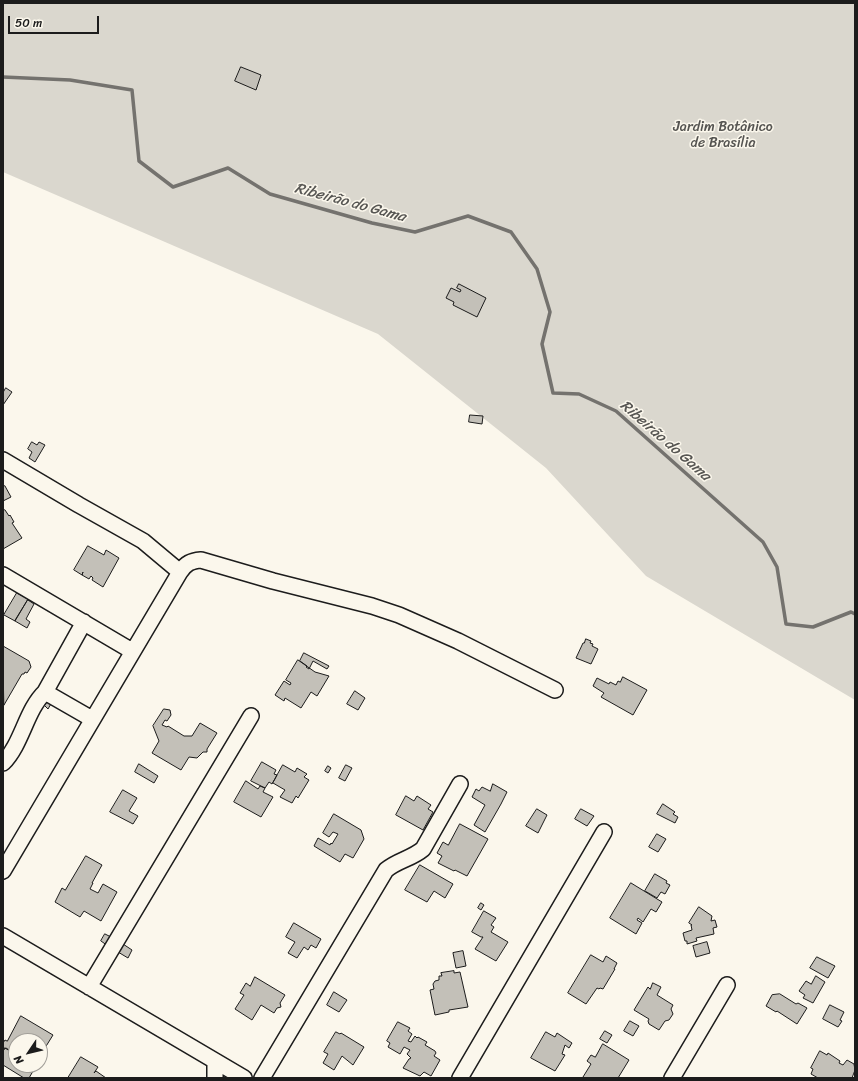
<!DOCTYPE html>
<html>
<head>
<meta charset="utf-8">
<style>
	body { margin:0 }
	#map { position:relative; width:858px; height:1081px; overflow:hidden; background:#fbf7ec; font-family:Sriracha,sans-serif }
	canvas { display:block }
	.frame { position:absolute; inset:0; border:4px solid #1c1c1c; pointer-events:none }
	.north { position:absolute; left:8px; top:1033px; width:40px; height:40px; box-sizing:border-box; background:#fbf7ec; border:1px solid #a29f99; border-radius:50%; rotate:235deg; font-size:11px; font-weight:700; line-height:16px; text-align:center; color:#1c1c1c }
	.north::after { content:''; display:block; margin:auto; width:14px; height:18px; background:#1c1c1c; clip-path:polygon(50% 0,100% 100%,50% 72%,0 100%) }
	.scale { position:absolute; left:8px; top:16px; width:91px; height:18px; box-sizing:border-box; border:2px solid #1c1c1c; border-top:0; padding-left:5px; font-size:12px; line-height:14px; white-space:nowrap; color:#1c1c1c; -webkit-text-stroke:3px #fbf7ec; paint-order:stroke }
</style>
</head>
<body>
<div id="map">
<canvas width="858" height="1081"></canvas>
<div class="frame"></div>
<div class="north">N</div>
<div class="scale">50 m</div>
</div>
<script>
const ctx = document.querySelector('canvas').getContext('2d');
ctx.lineJoin = 'round';
function fillPath(path, color) { ctx.fillStyle = color; ctx.fill(path, 'evenodd'); }
function stroke(path, color, width, dash) { ctx.strokeStyle = color; ctx.lineWidth = width; ctx.lineCap = dash ? 'butt' : 'round'; ctx.setLineDash(dash || []); ctx.stroke(path); }
function drawText(font, color, halo, rows, align = 'center') {
  ctx.font = font + ' Sriracha,sans-serif'; ctx.lineWidth = 3; ctx.setLineDash([]); ctx.textBaseline = 'middle'; ctx.strokeStyle = halo; ctx.fillStyle = color; for (const [text, x, y, turn = 0] of rows) {
    ctx.save(); ctx.translate(x, y); ctx.rotate((+turn || 0) * Math.PI / 180); ctx.textAlign = isNaN(turn) ? turn : align; if (halo) ctx.strokeText(text, 0, 0); ctx.fillText(text, 0, 0); ctx.restore();
  }
}
fillPath(new Path2D(`
	M3,3H855V700L646,576L546,468L378,334L3,172Z`), '#dad7ce');
stroke(new Path2D(`
	M3,77L70,80L132,90L139,161L173,187L228,168L270,194L372,223L415,232L468,216L511,232L537,269L550,312L542,344L553,393L579,394L616,411L763,542L777,567L786,624L813,627L851,612L855,614`), '#74726e', 3.5);
const building = new Path2D(`
	M241,67L261,75L256,90L235,81Z
	M459,284L486,298L477,317L453,305L454,302L446,298L451,288L460,292L461,290L457,288Z
	M6,388L12,392L3,405V393Z
	M470,415L483,416L482,424L469,422Z
	M32,442L37,445L39,442L45,445L35,462L29,458L32,452L28,449Z
	M5,486L11,497L3,501V487Z
	M5,510L9,516L10,515L14,522L12,523L22,538L3,549V511Z
	M88,546L104,555L106,550L119,558L103,587L92,580L93,578L91,576L89,579L82,575L83,572L82,575L74,570Z
	M17,593L28,599L15,621L4,615Z
	M28,600L34,604L26,619L30,622L27,628L15,621Z
	M586,639L591,641L590,643L593,644L592,646L598,649L591,664L576,658L583,643H584Z
	M3,646L29,661L31,667L27,673L25,672L24,674H22L4,705Z
	M304,653L329,666L327,669L313,661L309,669L306,667L307,666L300,661Z
	M298,660L315,672L329,676L317,696L311,692L301,708L285,698L284,701L275,695L284,681L290,685L291,683L286,680Z
	M623,677L647,690L633,715L601,697L604,693L593,686L597,678L609,684L610,682L616,685L618,681L620,682Z
	M355,691L365,698L358,710L347,704Z
	M46,698L52,702L48,709L43,704Z
	M164,709L170,710L171,715L167,721L165,720L162,725L167,727L168,726L184,736H192L200,723L217,733L207,749V752H203L197,758L189,757L181,770L152,753L159,741L153,726Z
	M262,762L276,770L274,774L277,775L275,779L272,784L269,782L265,788L251,781Z
	M139,764L158,776L154,783L135,772Z
	M283,765L295,772L297,768L307,774L304,777L309,780L298,798L296,796L292,803L280,797L285,790L273,783Z
	M346,765L352,768L345,781L339,778Z
	M328,766L331,768L328,773L325,771Z
	M246,781L258,789L260,786L265,788L263,792L273,797L261,817L234,802Z
	M493,784L507,792L501,804L485,832L474,825L485,805L472,797L476,789L479,791L482,787L490,791Z
	M123,790L137,798L129,811L138,816L133,824L110,812Z
	M406,796L414,801L417,796L431,805L428,809L433,812L423,830L396,815Z
	M663,804L675,812L673,814L678,817L675,823L657,814Z
	M537,809L547,815L538,833L526,826Z
	M581,809L594,816L587,826L575,819Z
	M334,814L361,830L364,839L353,858L345,854L340,862L314,846L318,838L330,845L331,843L332,844L338,834L333,832L329,837L323,833Z
	M460,824L488,839L467,876L455,870L454,871L438,863L442,856L437,853L443,842L448,845Z
	M657,834L666,839L658,852L649,847Z
	M86,856L102,865L92,883H93L90,889L98,893L103,884L117,892L101,921L84,911L80,917L55,902L62,888L65,890Z
	M420,865L453,884L445,898L434,891L427,902L405,890Z
	M655,874L667,881L666,883L670,885L665,894L661,892L657,898L645,891Z
	M631,883L662,902L656,912L651,909L643,922L638,918L637,920L642,923L636,934L610,918Z
	M481,903L484,905L481,910L478,908Z
	M699,907L712,916L711,921L715,920L717,927L713,928L714,934L696,938L697,941L687,944V941H685L683,933L692,930L691,925H692L689,923Z
	M484,911L496,918L491,925L494,927L491,932L508,942L496,961L475,949L483,937H481L472,932Z
	M294,923L321,939L316,948L311,945L308,950L304,947L297,958L288,953L295,942L286,937Z
	M105,934L113,938L108,946L101,941Z
	M707,942L710,953L696,957L693,946Z
	M123,944L132,950L128,958L118,952Z
	M463,951L466,966L456,968L453,953Z
	M591,955L603,962L606,956L617,963L614,969H615L603,989L600,988L599,989L597,988L586,1004L568,993Z
	M817,957L835,966L828,978L810,968Z
	M454,971V973L460,972L468,1007L449,1010V1012L435,1015L430,990L434,989L433,984L435,981L439,980V976H442L441,973Z
	M816,976L825,982L813,1003L803,998L805,995L799,991L806,981L811,984Z
	M255,977L285,995L280,1003L281,1007L277,1008L274,1013L261,1005L252,1020L235,1009L244,995L240,993L246,983L250,986Z
	M653,983L661,987L657,995L673,1005L671,1009L673,1014L669,1020L665,1021L659,1030L649,1024L648,1021L649,1019L634,1010L648,987L650,989Z
	M334,992L347,1000L339,1012L327,1005Z
	M780,994L796,1004L798,1003L807,1008L797,1024L777,1011L776,1012L766,1006L772,995Z
	M830,1005L844,1012L840,1020L842,1021L838,1027L823,1019Z
	M21,1016L53,1035L40,1056V1041H16V1056L13,1055L14,1053L6,1048L3,1050V1043L5,1040L7,1041Z
	M630,1021L639,1026L633,1036L624,1031Z
	M398,1022L410,1028L408,1031L412,1034L408,1041L411,1042L415,1036L417,1038L418,1037L427,1042L425,1045L435,1051L436,1053L434,1056L440,1060L431,1076L424,1072L420,1076L403,1068L409,1059L411,1058L407,1054L410,1050L404,1047L400,1054L388,1047L390,1043L387,1041Z
	M605,1031L612,1035L607,1043L600,1039Z
	M336,1032L340,1034L341,1033L364,1047L353,1065L342,1056L334,1070L323,1063L328,1054L324,1052Z
	M546,1032L555,1037L557,1033L572,1043L569,1048L565,1045L562,1054L565,1055L555,1071L531,1058Z
	M603,1044L629,1060L618,1078H585L583,1077L591,1064L587,1061L591,1055L595,1057Z
	M5,1048L13,1053L12,1055L16,1057V1065H34L36,1066L29,1078H24L3,1065V1052Z
	M820,1051L827,1055L828,1053L840,1061L839,1063L843,1065L847,1060L854,1064L855,1070L852,1078H818L811,1074L813,1069L811,1068Z
	M81,1057L98,1067L94,1073L96,1071L106,1078H68Z`);
fillPath(building, '#c3c0b8');
stroke(building, '#1c1c1c', 1);
const minor = new Path2D(`
	M3,460L79,505L143,541L180,572
	M3,575L132,651
	M45,692L84,622
	M3,763C22,744 26,710 45,692L92,719
	M3,871L180,572C186,563 191,561 201,560L273,581L372,606L399,615L458,641L555,690
	M3,936L244,1078
	M89,987L251,716
	M215,1078V1061
	M262,1078L386,870C398,860 411,859 423,849L460,784
	M460,1078L604,832
	M672,1078L727,985`);
stroke(minor, '#1c1c1c', 18);
stroke(minor, '#fbf7ec', 15);
drawText('14px', '#555451', '#fbf7ec', [
	["Jardim Botânico",723,127],
	["de Brasília",723,143]
]);
drawText('italic 15px', '#575653', '#fbf7ec', [
	["Ribeirão do Gama",350,203,15],
	["Ribeirão do Gama",665,441,41]
]);
</script>
</body>
</html>
